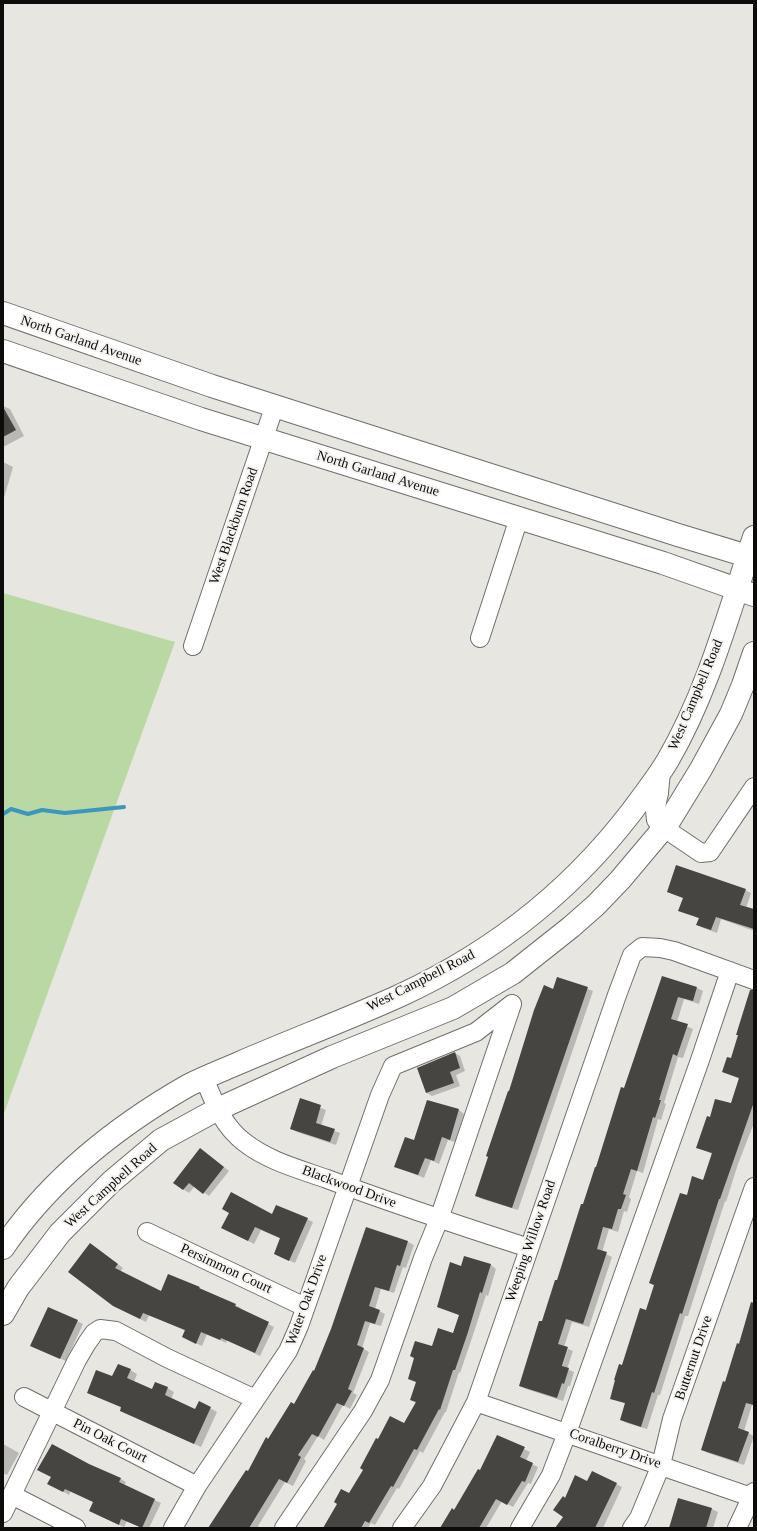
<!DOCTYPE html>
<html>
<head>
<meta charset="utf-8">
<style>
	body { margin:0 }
	#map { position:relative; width:757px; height:1531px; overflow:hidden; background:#e7e6e1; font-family:"Times New Roman",serif }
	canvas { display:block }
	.frame { position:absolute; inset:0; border:4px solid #0d0c0b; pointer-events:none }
</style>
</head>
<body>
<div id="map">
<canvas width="757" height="1531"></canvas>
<div class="frame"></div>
</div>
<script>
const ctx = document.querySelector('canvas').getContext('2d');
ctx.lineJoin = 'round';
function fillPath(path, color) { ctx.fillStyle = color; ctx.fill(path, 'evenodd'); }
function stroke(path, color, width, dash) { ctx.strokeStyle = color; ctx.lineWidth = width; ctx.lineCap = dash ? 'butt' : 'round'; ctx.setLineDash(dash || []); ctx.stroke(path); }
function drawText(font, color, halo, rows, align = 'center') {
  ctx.font = font + ' "Times New Roman",serif'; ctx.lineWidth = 4; ctx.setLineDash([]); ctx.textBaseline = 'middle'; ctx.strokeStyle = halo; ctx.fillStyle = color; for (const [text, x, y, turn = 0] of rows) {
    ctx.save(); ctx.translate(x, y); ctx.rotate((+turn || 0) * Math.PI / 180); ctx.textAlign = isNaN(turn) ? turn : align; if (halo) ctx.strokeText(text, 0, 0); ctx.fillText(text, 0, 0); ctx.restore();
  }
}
fillPath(new Path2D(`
	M3,593L175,642L3,1116Z`), '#b9d8a3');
fillPath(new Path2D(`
	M3,406L10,409L24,436L3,447Z
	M3,462L13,467L3,501Z
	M745,890L751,893L746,908L754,911V931L721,919L717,933L703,928L698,925L700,919L680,910L684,898L668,892Z
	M558,978L593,991L518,1210L482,1199L477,1196L510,1093Z
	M662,978L697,988L703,991L699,1004L684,999L677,1022L693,1029L683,1058L678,1057L664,1103L666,1104L661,1120L658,1119L643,1173L637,1171L629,1197L631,1199L627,1212L624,1211L618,1232L609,1229L602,1252L612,1257L589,1327L572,1322L564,1347L559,1370L561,1371L568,1349L573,1351L567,1369L574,1372L570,1386H568L563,1401L526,1389L520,1386L625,1089Z
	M754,1007V1123L738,1164L726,1202L725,1201L688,1316H685L660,1395H658L647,1429L627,1423L621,1420L626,1404L611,1398L623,1367L647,1312L655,1286L650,1283L687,1196L704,1181L712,1154L697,1147L711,1118L732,1105L740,1079L723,1072L731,1060Z
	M455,1053L460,1056L465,1071L456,1075L460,1086L432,1096L427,1093Z
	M300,1100L326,1110L321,1126L340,1133L336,1145L297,1132L291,1129Z
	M459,1110L464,1114L455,1142L448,1140L439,1164L431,1160L424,1178L395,1166L415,1142Z
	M201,1149L229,1171L209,1196L195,1186L189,1193L174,1183Z
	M273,1216L307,1219L313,1222L295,1263L281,1257V1239L261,1230L254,1244L223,1227Z
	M366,1228L408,1242L414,1245L406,1268L403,1267L394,1293L381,1289L375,1309L385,1314L381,1326L370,1323L362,1348L369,1352L353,1393L357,1395L350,1409L343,1405L324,1440L318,1436L304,1459L306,1461L293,1486L285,1482L258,1526L260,1528H209L248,1472L268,1440L295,1405L315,1372L332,1329Z
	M95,1247L123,1268L120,1272L162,1292L169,1275L199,1288L235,1305L241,1308L240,1310L274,1327L260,1356L227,1340L226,1343L207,1334L202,1346L189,1340L186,1331L149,1315L146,1322L120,1309Z
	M491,1265L496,1269L488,1296L486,1295L473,1335L460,1373L459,1372L446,1412H445L423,1453L420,1451L399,1489L397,1488L375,1525L371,1523L368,1528H324L405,1425L416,1403L411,1400L417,1382L409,1379L432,1348L454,1334L460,1315L438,1307L462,1267Z
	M754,1303V1406L752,1405L744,1431L754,1436L744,1465L708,1453L702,1450L751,1307H753Z
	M77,1321L83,1324L66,1361L37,1348Z
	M130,1370L137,1374L134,1382L152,1390L167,1388L174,1392L171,1399L195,1410L199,1402L217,1412L201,1447L128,1414L122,1408L88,1393L113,1378Z
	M497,1436L530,1452L526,1461L538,1467L531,1484L528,1483L513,1507L502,1501L486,1528H442L481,1472Z
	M3,1444L19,1453L7,1475L3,1473Z
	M88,1465L121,1479L126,1482L124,1486L161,1503L149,1528H142L127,1521L124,1527L96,1514L94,1502L71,1491L69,1495L49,1483Z
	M587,1482L616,1484L622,1487L603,1528H556L564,1517L565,1499Z
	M679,1499L712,1509L718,1512L713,1528H670Z`), '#0003');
stroke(new Path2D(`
	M3,814L11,809L28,814L42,810L65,813L124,807`), '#3d96bc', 4);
fillPath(new Path2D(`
	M3,407L16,430L3,437Z
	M676,865L746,889L740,905L754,909V929L716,917L711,930L696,925L699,918L678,911L683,898L667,892Z
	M662,976L697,987L693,1001L678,997L671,1019L688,1024L677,1056L673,1054L659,1100H661L655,1118L653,1117L637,1171L631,1169L623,1194L626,1195L621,1209H618L612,1229L603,1227L597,1249L607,1252L583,1324L566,1319L558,1344L568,1347L562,1366L569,1368L564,1384L562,1383L557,1398L519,1386L539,1321H542L555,1280H557L581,1204H583L595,1167H596L621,1087L624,1088Z
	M557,977L588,987L512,1208L475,1196L488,1157L486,1156L508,1091H509L534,1010L544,985L553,989Z
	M750,990H754V1102L720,1199H719L682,1314L680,1313L654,1393L652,1392L641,1427L620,1420L625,1403L610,1399L615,1380H614L619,1364L622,1365L640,1308L646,1310L654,1285L649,1283L680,1193L687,1195L692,1176L703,1180L712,1153L696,1148L707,1116L710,1117L715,1099L731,1103L739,1078L722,1072L727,1057L731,1058L738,1035H736Z
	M455,1052L460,1068L450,1072L454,1083L426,1093L417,1068Z
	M300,1098L321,1105L316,1123L335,1129L330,1142L290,1129Z
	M427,1100L459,1109L450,1140L442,1137L434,1161L425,1158L418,1175L394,1167L405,1137L414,1140Z
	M200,1148L224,1167L203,1194L189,1183L183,1190L173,1183Z
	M231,1192L272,1214L276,1205L308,1218L289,1261L274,1254L280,1238L255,1227L248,1241L221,1228L229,1213L222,1209Z
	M366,1227L408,1241L400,1266L397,1265L389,1291L375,1287L369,1306L380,1310L375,1324L365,1321L357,1345L364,1348L348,1389L352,1391L344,1406L337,1403L318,1437L312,1434L298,1455L301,1457L287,1483L279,1479L249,1528H208L246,1470L248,1471L266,1437L268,1439L291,1402L294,1404L313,1370L314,1371L331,1329Z
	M90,1243L118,1264L115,1268L161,1291L168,1274L200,1287L199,1288L236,1304L235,1306L269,1322L255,1353L221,1338L220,1340L201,1332L196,1344L182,1337L185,1330L143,1313L140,1319L113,1306L68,1272Z
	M464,1256L491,1264L482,1293L480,1292L468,1332L455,1370H453L440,1410L439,1409L417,1450L414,1449L393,1487L391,1486L369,1523L365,1521L361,1528H323L337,1504L334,1502L341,1489L349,1493L363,1470L360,1468L376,1438L378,1439L390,1416L404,1423L416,1402L410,1400L416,1382L408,1379L414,1358L410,1356L415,1341L432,1346L438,1328L453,1333L459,1315L437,1307L450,1262L461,1266Z
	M751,1302L754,1303V1405L746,1403L738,1428L749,1432L738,1462L701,1450L723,1381L725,1382L737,1343L739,1344Z
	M48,1307L78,1320L60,1359L30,1346Z
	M118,1364L131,1369L127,1378L152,1389L155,1382L168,1387L165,1395L195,1409L199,1401L211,1407L194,1444L120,1411L121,1407L87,1393L96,1370L112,1376Z
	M497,1435L525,1447L520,1457L533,1463L525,1482L522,1481L507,1505L496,1499L479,1528H440L452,1508L454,1510L478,1469L480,1470Z
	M52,1444L89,1464L121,1478L119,1482L155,1499L142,1528L121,1519L119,1525L89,1511L93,1502L65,1489L63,1492L47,1484L51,1477L37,1470Z
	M592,1471L617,1483L595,1528H555L563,1517L553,1510L563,1496L565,1498L575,1475L587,1481Z
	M678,1498L712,1508L706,1528H669Z`), '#464541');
const minor = new Path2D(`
	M480,638L519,518
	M193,646L275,405
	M661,771L659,793L655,811L656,820L664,828L701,853L710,852L754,787
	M204,1078C214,1102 223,1126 244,1142C268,1161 299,1169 327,1179C394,1204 461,1226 529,1248
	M147,1232L305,1307
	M24,1397L197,1486
	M476,1402L754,1498
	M12,1495L76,1528
	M3,1513L77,1360L87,1343L94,1333L100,1329L116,1331L167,1358L255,1399
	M173,1528L197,1486L288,1351L299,1326L380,1095L393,1066L476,1032L512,1004
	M284,1528L363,1411L380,1380L423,1258L439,1219L512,1004
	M402,1528L432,1486L476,1402L617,995L632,955L642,947L660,948L674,951L754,980
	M520,1528L551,1475L567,1433L700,1060L730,971
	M632,1528L639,1518L661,1465L672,1419L754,1187
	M737,1528L754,1492`);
const major = new Path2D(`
	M3,313L212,386L678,535L754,558
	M3,351L201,419L663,563L754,595
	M3,1248C50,1179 117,1126 189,1085C205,1077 223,1070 239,1063C292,1040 346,1020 399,996C497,951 581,883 644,795C652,784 661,772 668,760C708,691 729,612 754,537
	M3,1314L18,1288L60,1233L111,1182L161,1140L218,1109L332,1057L453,1008L513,973L571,927L596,905L620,880L668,823L701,769L731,714L743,685L754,653`);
stroke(minor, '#706f6b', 20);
stroke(major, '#706f6b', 24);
stroke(minor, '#fff', 18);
stroke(major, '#fff', 22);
drawText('14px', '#0d0c0b', '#f4f3ef', [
	["North Garland Avenue",81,341,19],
	["North Garland Avenue",378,474,17],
	["West Blackburn Road",234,526,-71],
	["West Campbell Road",696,695,-67],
	["West Campbell Road",421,981,-27],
	["West Campbell Road",111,1186,-42],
	["Blackwood Drive",349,1187,20],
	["Weeping Willow Road",531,1241,-71],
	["Persimmon Court",226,1269,25],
	["Water Oak Drive",307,1300,-70],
	["Butternut Drive",694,1358,-71],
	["Pin Oak Court",110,1441,27],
	["Coralberry Drive",615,1449,19]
]);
</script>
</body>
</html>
